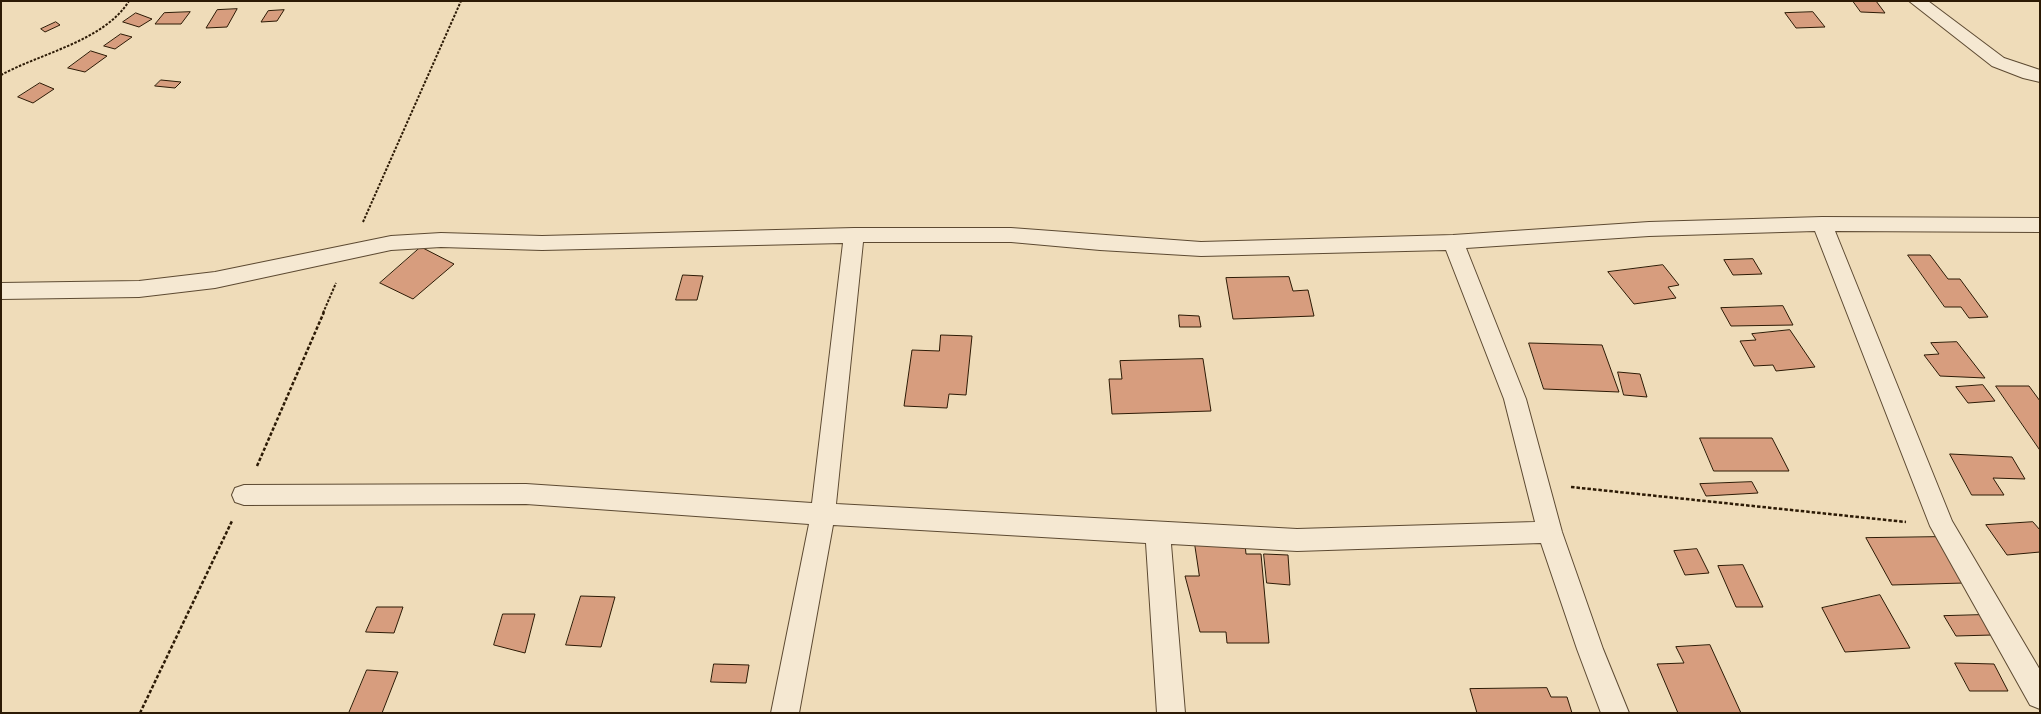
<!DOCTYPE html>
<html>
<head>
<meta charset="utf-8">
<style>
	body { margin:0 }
	#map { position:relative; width:2041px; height:714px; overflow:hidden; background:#efdcb9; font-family:"Libre Bodoni",serif }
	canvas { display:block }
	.frame { position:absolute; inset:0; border:2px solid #2c1a05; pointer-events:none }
</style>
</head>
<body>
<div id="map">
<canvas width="2041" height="714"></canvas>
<div class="frame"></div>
</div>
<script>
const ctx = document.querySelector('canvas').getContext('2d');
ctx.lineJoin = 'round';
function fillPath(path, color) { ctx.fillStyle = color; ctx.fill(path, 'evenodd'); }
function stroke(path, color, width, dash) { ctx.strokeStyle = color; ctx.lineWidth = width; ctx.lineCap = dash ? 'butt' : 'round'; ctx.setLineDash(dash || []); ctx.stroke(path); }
const building = new Path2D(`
	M1853,1H1876L1885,13L1861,12Z
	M237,9L227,27L206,28L217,10Z
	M284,10L277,21L261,22L268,11Z
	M190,12L181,24H155L164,13Z
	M1813,12L1825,27L1796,28L1785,13Z
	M136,13L152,19L139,27L123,22Z
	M56,22L60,25L45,32L41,29Z
	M121,34L132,37L115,49L104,46Z
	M91,51L107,56L85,72L68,68Z
	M161,80L181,82L175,88L155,86Z
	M40,83L54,89L33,103L18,97Z
	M421,247L454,264L413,299L380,283Z
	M1908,255H1930L1948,279H1960L1988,317L1969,318L1961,307H1945Z
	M1753,259L1762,274L1733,275L1724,260Z
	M1663,265L1679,285L1668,287L1676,298L1634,304L1608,272Z
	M683,275L703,276L697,300H676Z
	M1289,277L1293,291L1308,290L1314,316L1233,319L1226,278Z
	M1783,306L1793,325L1731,326L1721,308Z
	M1179,315L1199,316L1201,327H1180Z
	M1790,330L1815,367L1776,371L1773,365L1754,366L1740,341L1756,340L1752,334Z
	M941,335L972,336L966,395L949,394L947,408L904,406L912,350L939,351Z
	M1957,342L1985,378L1940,376L1924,355L1939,354L1931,343Z
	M1529,343L1602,345L1619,392L1544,389Z
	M1203,359L1211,411L1112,414L1109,379H1122L1120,361Z
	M1618,372L1640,374L1647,397L1624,395Z
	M1983,385L1995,401L1968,403L1956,387Z
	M1996,386H2029L2040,401V450Z
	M1700,438H1772L1789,471H1714Z
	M1950,454L2012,457L2025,479L1993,478L2004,495H1972Z
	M1752,482L1758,493L1706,496L1700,484Z
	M2033,522L2040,530V552L2007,555L1986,525Z
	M1937,537L1964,583L1892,585L1866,538Z
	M1195,544H1245L1246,554H1261L1269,643H1227L1226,632H1200L1185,576H1199Z
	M1697,549L1709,573L1685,575L1674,551Z
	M1264,554L1288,555L1290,585L1267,583Z
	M1743,565L1763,607H1736L1718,566Z
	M1880,595L1910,648L1845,652L1822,608Z
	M581,596L615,597L601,647L566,645Z
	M377,607H403L394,633L366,632Z
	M503,614H535L525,653L494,645Z
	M1980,615L1992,635L1956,636L1944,616Z
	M1710,645L1741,713H1678L1657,664L1684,663L1676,647Z
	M1955,663L1994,664L2008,691H1970Z
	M714,664L749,665L746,683L711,682Z
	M367,670L398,672L382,713H349Z
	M1547,688L1551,697H1567L1572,713H1477L1470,689Z`);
fillPath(building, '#d79d7e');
stroke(building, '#2c1a05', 1);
const minor = new Path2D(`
	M1909,1H1928L2004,58L2040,70V82L2023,78L1992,66Z
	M1822,217L2040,218V232L1835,231L1952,521L2040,670V709L2030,705L1930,526L1815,231L1649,236L1466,248L1526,399L1562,532L1603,649L1629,713H1601L1577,649L1541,543L1297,551L1171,544L1185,713H1157L1146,543L833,525L799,713H771L809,524L526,504L244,505L235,502L232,495L235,488L244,485L526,484L812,503L843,243L542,250L441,247L391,250L215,288L139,297L1,299V283L139,281L215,272L391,236L441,233L542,236L854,228H1011L1201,242L1453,235L1649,222ZM863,242H1011L1100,250L1201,256L1446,250L1504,399L1535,522L1297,529L836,504Z`);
stroke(minor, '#5d4a32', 2);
stroke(new Path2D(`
	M1,75C41,53 104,41 129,1
	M363,222L461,1
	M323,313L336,283`), '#2c1a05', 2, [2.5, 1.5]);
stroke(new Path2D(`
	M257,466L324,312
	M1571,487L1906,522
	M140,713L232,521`), '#2c1a05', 2.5, [3.5, 2]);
fillPath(minor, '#f5e8d2');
</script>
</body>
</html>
